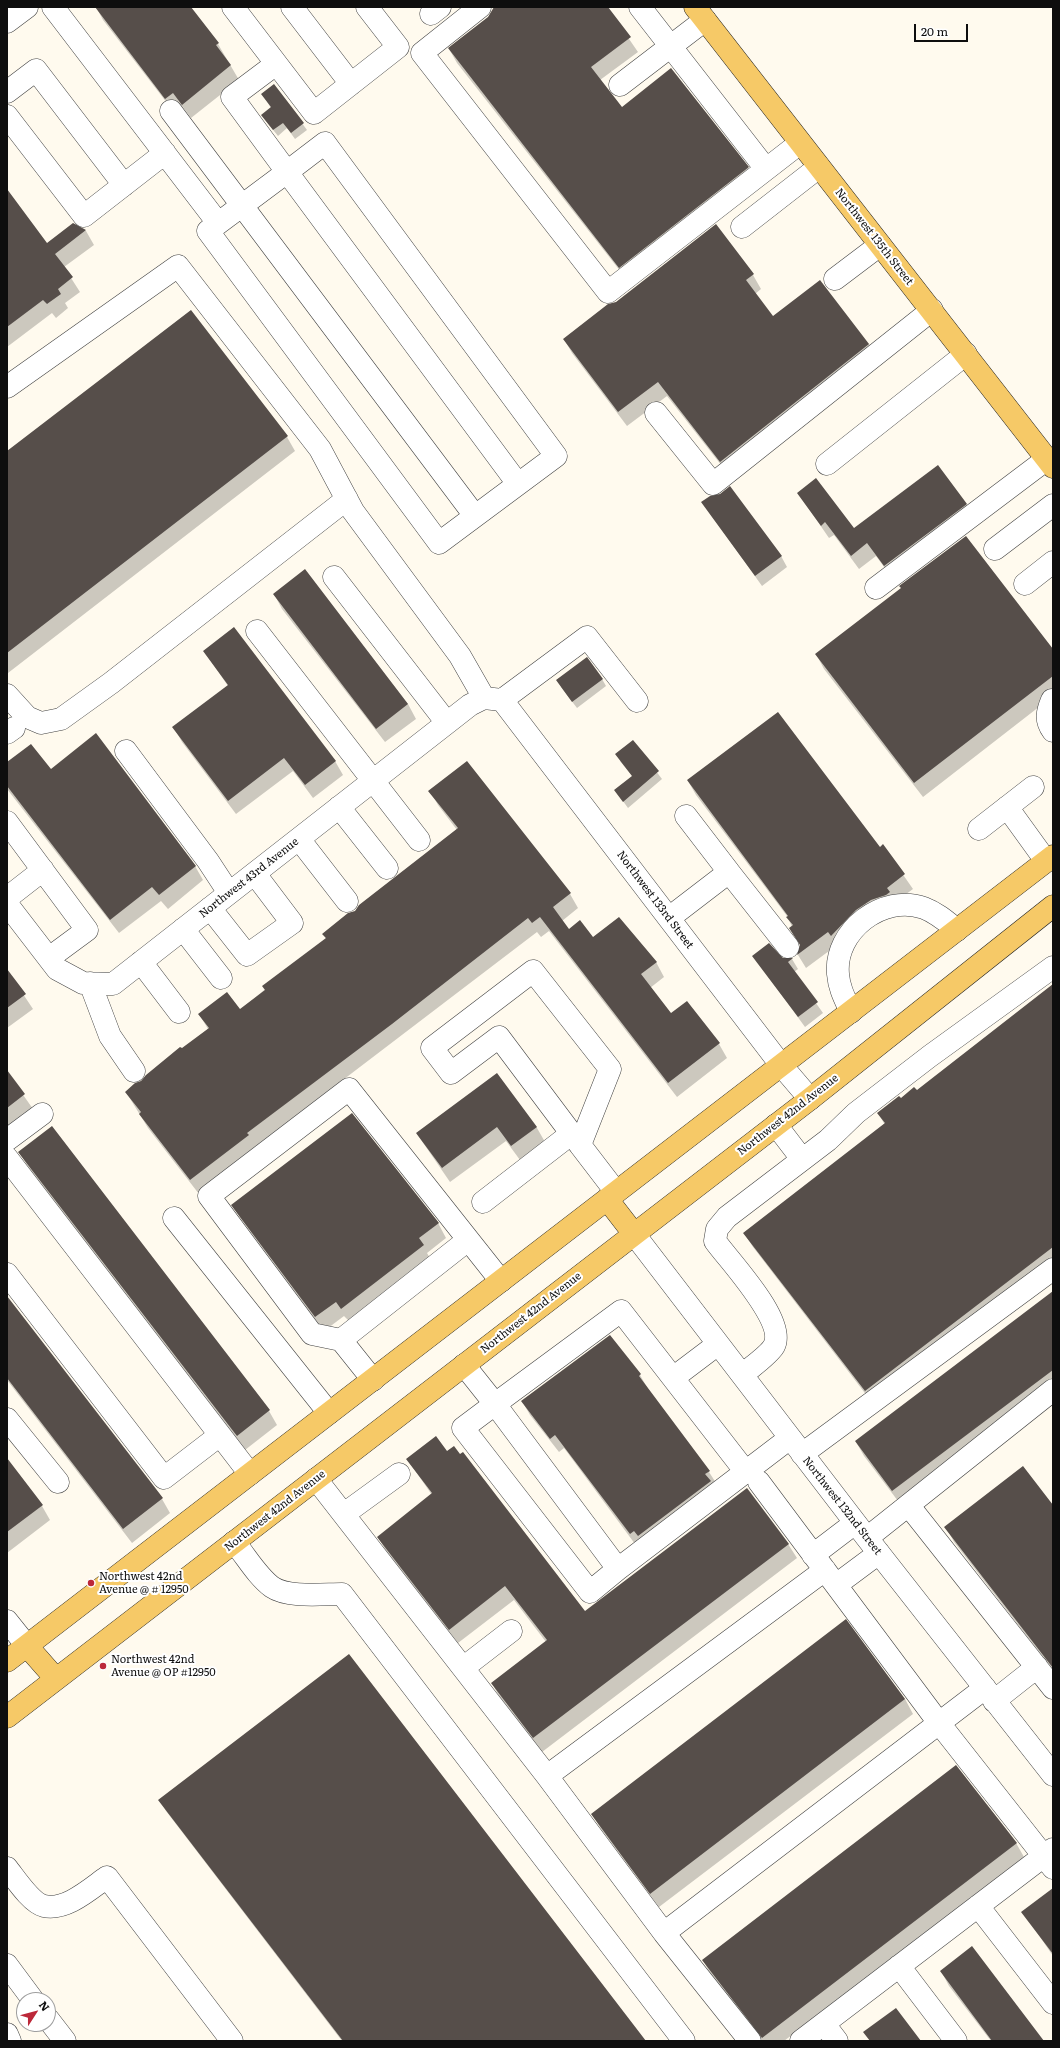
<!DOCTYPE html>
<html>
<head>
<meta charset="utf-8">
<style>
	body { margin:0 }
	#map { position:relative; width:1060px; height:2048px; overflow:hidden; background:#fffaee; font-family:Literata,serif }
	canvas { display:block }
	.frame { position:absolute; inset:0; border:8px solid #0e0e0e; pointer-events:none }
	.north { position:absolute; left:16px; top:1992px; width:40px; height:40px; box-sizing:border-box; background:#fff; border:1px solid #9f9f9f; border-radius:50%; rotate:54deg; font-size:11px; font-weight:700; line-height:16px; text-align:center; color:#0e0e0e }
	.north::after { content:''; display:block; margin:auto; width:14px; height:18px; background:#bc2839; clip-path:polygon(50% 0,100% 100%,50% 72%,0 100%) }
	.scale { position:absolute; left:914px; top:24px; width:54px; height:18px; box-sizing:border-box; border:2px solid #0e0e0e; border-top:0; padding-left:5px; font-size:12px; line-height:14px; white-space:nowrap; color:#0e0e0e; -webkit-text-stroke:3px #fff; paint-order:stroke }
</style>
</head>
<body>
<div id="map">
<canvas width="1060" height="2048"></canvas>
<div class="frame"></div>
<div class="north">N</div>
<div class="scale">20 m</div>
</div>
<script>
const ctx = document.querySelector('canvas').getContext('2d');
ctx.lineJoin = 'round';
function fillPath(path, color) { ctx.fillStyle = color; ctx.fill(path, 'evenodd'); }
function stroke(path, color, width, dash) { ctx.strokeStyle = color; ctx.lineWidth = width; ctx.lineCap = dash ? 'butt' : 'round'; ctx.setLineDash(dash || []); ctx.stroke(path); }
function drawText(font, color, halo, rows, align = 'center') {
  ctx.font = font + ' Literata,serif'; ctx.lineWidth = 4; ctx.setLineDash([]); ctx.textBaseline = 'middle'; ctx.strokeStyle = halo; ctx.fillStyle = color; for (const [text, x, y, turn = 0] of rows) {
    ctx.save(); ctx.translate(x, y); ctx.rotate((+turn || 0) * Math.PI / 180); ctx.textAlign = isNaN(turn) ? turn : align; if (halo) ctx.strokeText(text, 0, 0); ctx.fillText(text, 0, 0); ctx.restore();
  }
}
fillPath(new Path2D(`
	M96,7H190L218,44L239,80L191,118L182,106L174,112L103,20Z
	M496,7H607L638,52L600,80L621,108L748,168L756,182L628,281L457,63L449,49L489,17Z
	M274,85L307,130L295,139L287,128L278,136L266,121L271,108L262,94Z
	M7,191L47,244L74,224L86,231L94,245L64,267L80,292L65,303L68,308L56,318L52,313L7,347Z
	M715,226L753,275L761,289L755,294L773,318L869,344L877,359L729,475L667,396L627,426L572,353L564,339L616,303Z
	M190,311L287,437L295,451L8,673L7,453Z
	M798,493L854,529L966,504L974,517L893,579L876,556L859,569L834,535L829,538Z
	M702,502L781,556L787,567L762,586Z
	M305,571L408,704L416,719L385,742L282,609L274,594Z
	M1053,650V696L923,797L824,669L816,654Z
	M204,651L335,761L343,775L313,798L293,771L236,814L182,742L174,728L228,686Z
	M602,679L606,686L577,708L561,687Z
	M633,741L662,779L628,808L620,797L633,777L620,761Z
	M467,762L570,894L578,908L562,921L569,930L656,962L664,977L650,988L671,1015L687,1002L719,1044L727,1058L677,1097L549,931L541,937L537,932L255,1147L199,1194L148,1128L126,1092L142,1082L208,1029L199,1014L240,1010L326,939L323,934L356,911L457,830L438,805L430,791Z
	M7,763L51,771L195,866L203,880L168,909L161,901L119,933L7,789Z
	M688,781L879,848L883,846L913,889L806,968L798,955L801,946L787,916L696,795Z
	M754,957L792,959L798,969L794,972L823,1013L805,1027Z
	M7,970L33,1009L7,1028Z
	M1053,985V1267L874,1405L753,1247L744,1233L885,1125L878,1113L917,1092Z
	M7,1072L33,1109L7,1128Z
	M497,1074L537,1128L545,1142L520,1160L506,1141L450,1182L417,1134Z
	M20,1153L269,1411L277,1425L245,1450L28,1167Z
	M232,1205L438,1223L446,1238L427,1253L431,1260L350,1322L344,1316L324,1331L241,1219Z
	M1053,1292V1390L901,1505L864,1456L856,1442Z
	M7,1297L162,1499L170,1513L132,1543L7,1380Z
	M610,1336L640,1375L648,1389L709,1472L718,1486L638,1548L564,1448L559,1452L530,1415L522,1401Z
	M447,1452L585,1612L788,1544L797,1558L542,1752L500,1698L492,1683L546,1642L514,1600L458,1643L386,1551L378,1537L432,1495L407,1459Z
	M7,1459L42,1506L50,1520L7,1553Z
	M1053,1506V1670L954,1542L946,1527Z
	M846,1621L905,1699L913,1714L659,1907L601,1829L592,1814Z
	M160,1800L645,2041H342L166,1811Z
	M1016,1843L1024,1857L784,2041H763L711,1975L703,1960Z
	M1053,1889V1956L1023,1912Z
	M941,1971L1043,2041H991L949,1986Z`), '#0003');
fillPath(new Path2D(`
	M95,7H191L219,43L216,45L231,65L182,105L173,93L165,99Z
	M494,7H608L631,37L591,67L622,107L671,68L749,167L619,268L448,48L488,17Z
	M274,84L304,123L291,133L283,123L273,130L261,115L271,107L261,94Z
	M7,189L47,243L73,223L86,230L55,254L73,277L58,289L61,294L47,304L43,300L7,327Z
	M716,224L754,274L746,280L773,316L820,280L869,344L720,462L658,382L618,412L563,339L608,304L616,302Z
	M191,310L288,436L7,653V451Z
	M938,465L967,504L884,566L867,543L851,556L825,522L821,526L797,493L816,478L854,528Z
	M730,486L782,556L755,576L701,502L710,496L720,494Z
	M966,536L1053,649V676L914,783L815,654L901,588L899,586Z
	M305,569L408,704L376,729L273,594Z
	M234,627L336,761L305,785L284,758L228,801L172,727L228,685L203,651Z
	M587,657L603,679L572,702L556,680Z
	M778,712L880,847L883,844L905,874L887,888L890,892L886,895L871,900L856,910L831,936L828,932L797,955L800,945L789,928L793,925L786,917L788,916L687,780Z
	M96,733L196,866L159,895L152,887L110,920L7,786V762L31,744L51,769Z
	M633,740L659,771L623,802L614,790L632,776L615,754Z
	M467,761L571,893L553,907L569,929L580,920L593,937L619,917L657,962L641,974L671,1013L687,1001L720,1043L668,1083L540,917L532,923L528,918L392,1024L247,1133L249,1135L190,1180L139,1114L141,1112L125,1092L135,1083L141,1081L146,1075L180,1047L182,1048L209,1028L198,1014L227,992L240,1009L265,990L262,986L326,938L322,934L348,913L355,911L359,905L458,828L428,791Z
	M769,943L783,958H793L788,962L818,1002L798,1017L752,956Z
	M7,969L26,994L7,1008Z
	M1053,984V1247L865,1391L743,1233L885,1123L877,1113L899,1096L901,1098L914,1087L917,1090Z
	M7,1070L25,1094L7,1108Z
	M497,1073L537,1127L511,1146L497,1127L442,1168L416,1133Z
	M352,1113L439,1223L419,1238L424,1245L341,1309L336,1302L315,1317L231,1205Z
	M52,1126L270,1410L237,1436L18,1152Z
	M1053,1291V1370L892,1491L855,1441Z
	M7,1296L163,1498L123,1529L7,1378Z
	M610,1335L641,1374L639,1376L710,1471L705,1474L711,1481L638,1536L634,1531L630,1534L555,1435L550,1439L521,1401Z
	M436,1436L447,1451L454,1446L460,1454L463,1452L585,1611L747,1488L789,1544L533,1738L491,1683L547,1640L505,1586L449,1630L377,1537L432,1493L406,1459Z
	M7,1458L43,1505L7,1532Z
	M1023,1466L1053,1505V1668L944,1527Z
	M846,1619L905,1699L650,1894L591,1814Z
	M349,1654L646,2041H343L158,1800Z
	M956,1765L1017,1843L762,2038L702,1960Z
	M1053,1888V1954L1021,1912Z
	M972,1946L1044,2041H992L940,1971Z
	M896,2008L921,2041H870L863,2032Z`), '#564e4a');
const minor = new Path2D(`
	M53,7L218,223
	M233,7L314,113L398,47L367,7
	M292,7L351,84
	M480,7L422,53L608,292L800,143
	M640,7L766,169
	M431,14L440,7
	M7,22L27,7
	M276,64L232,97L287,172L325,143L556,456C517,485 478,514 439,543L208,231L287,172L518,484
	M620,85L705,20
	M7,92L36,70L124,185
	M171,111L475,516
	M7,116L84,216L165,153
	M742,227L819,167
	M835,279L880,245
	M7,387L178,266L320,449L353,511L460,656L484,698
	M656,413L713,484L932,310
	M827,464L966,354
	M995,549L1053,505
	M334,577L447,723
	M1025,584L1053,562
	M876,588L1047,459
	M257,631L419,840
	M7,695L27,717L41,723L61,719L111,683L347,499
	M502,700L781,1065L810,1099
	M502,700L587,637L637,701
	M1052,700C1047,712 1045,720 1053,731
	M7,733L14,728
	M126,751L208,861L229,893
	M339,807L387,868
	M1007,807L1046,861
	M686,816L729,872
	M7,822L87,930L49,958
	M979,829L1033,787
	M299,839L347,901
	M7,898L43,870
	M7,904L57,969L83,983L113,984L470,705L484,698L502,700
	M210,908L247,955L292,923L255,874
	M669,918L729,872L788,947
	M183,929L221,978
	M141,962L179,1012
	M90,983L110,1036L134,1071
	M851,1012C845,999 839,988 838,974C834,931 883,893 924,908C937,913 946,921 957,930
	M776,1125L802,1159
	M7,1140L42,1114
	M580,1145L499,1037L451,1073L432,1048L533,971L610,1069L580,1145L616,1192
	M7,1158L250,1474
	M483,1202L571,1134
	M174,1218L329,1413
	M634,1234L867,1538L1053,1775
	M7,1274L164,1478L220,1435
	M341,1340L468,1240
	M464,1365L495,1404L463,1428L590,1592L618,1569
	M742,1375C750,1368 769,1355 774,1346C787,1321 730,1262 715,1241L717,1229L727,1217L828,1140L856,1113L930,1056L1053,967
	M673,1378L718,1344
	M373,1380L341,1340L312,1334L209,1196L349,1089L501,1281
	M7,1419L58,1482
	M802,1454L1053,1269
	M745,1471L621,1311L495,1404L618,1569L790,1438
	M316,1479L547,1776L664,1933
	M759,1482L939,1723L1053,1868
	M909,1506L1053,1688
	M344,1514L399,1474
	M867,1538L1053,1390
	M234,1542C246,1556 257,1576 272,1587C288,1598 323,1594 342,1594L684,2041
	M813,1555L855,1523
	M836,1585L879,1553
	M7,1621L27,1646
	M463,1668L511,1631
	M994,1701L1037,1667
	M547,1776L825,1570
	M7,1868C15,1878 31,1903 44,1906C66,1911 90,1889 107,1877L232,2041
	M978,1906L1053,2003
	M7,1965L33,2000
	M899,1966L956,2041
	M48,2019L65,2041
	M824,2024L837,2041
	M7,2034L10,2041
	M750,2041L664,1933L985,1688
	M801,2041L1053,1849`);
const major = new Path2D(`
	M695,7L1053,467
	M607,1199L634,1234
	M27,1646L56,1679
	M7,1661L1053,856
	M7,1717L810,1099L1053,906`);
stroke(minor, '#414141', 23);
stroke(major, '#1f1f1f', 23);
stroke(minor, '#fff', 22);
stroke(major, '#f6c967', 22);
for (const [x, y, r, color] of [
	[91,1583,4,"#bc2839"],
	[103,1666,4,"#bc2839"]
]) { const dot = new Path2D(); dot.arc(x, y, r, 0, 2 * Math.PI); ctx.fillStyle = color; ctx.fill(dot); stroke(dot, '#fff', 1.5); }
drawText('11px', '#0e0e0e', '#fff', [
	["Northwest 135th Street",874,237,52],
	["Northwest 43rd Avenue",249,878,-38],
	["Northwest 133rd Street",655,900,53],
	["Northwest 42nd Avenue",788,1115,-38],
	["Northwest 42nd Avenue",531,1313,-38],
	["Northwest 132nd Street",842,1506,52],
	["Northwest 42nd Avenue",275,1511,-38]
]);
drawText('11px', '#0e0e0e', '#fff', [
	["Northwest 42nd",99,1577],
	["Avenue @ # 12950",99,1590],
	["Northwest 42nd",111,1660],
	["Avenue @ OP #12950",111,1673]
], 'left');
</script>
</body>
</html>
